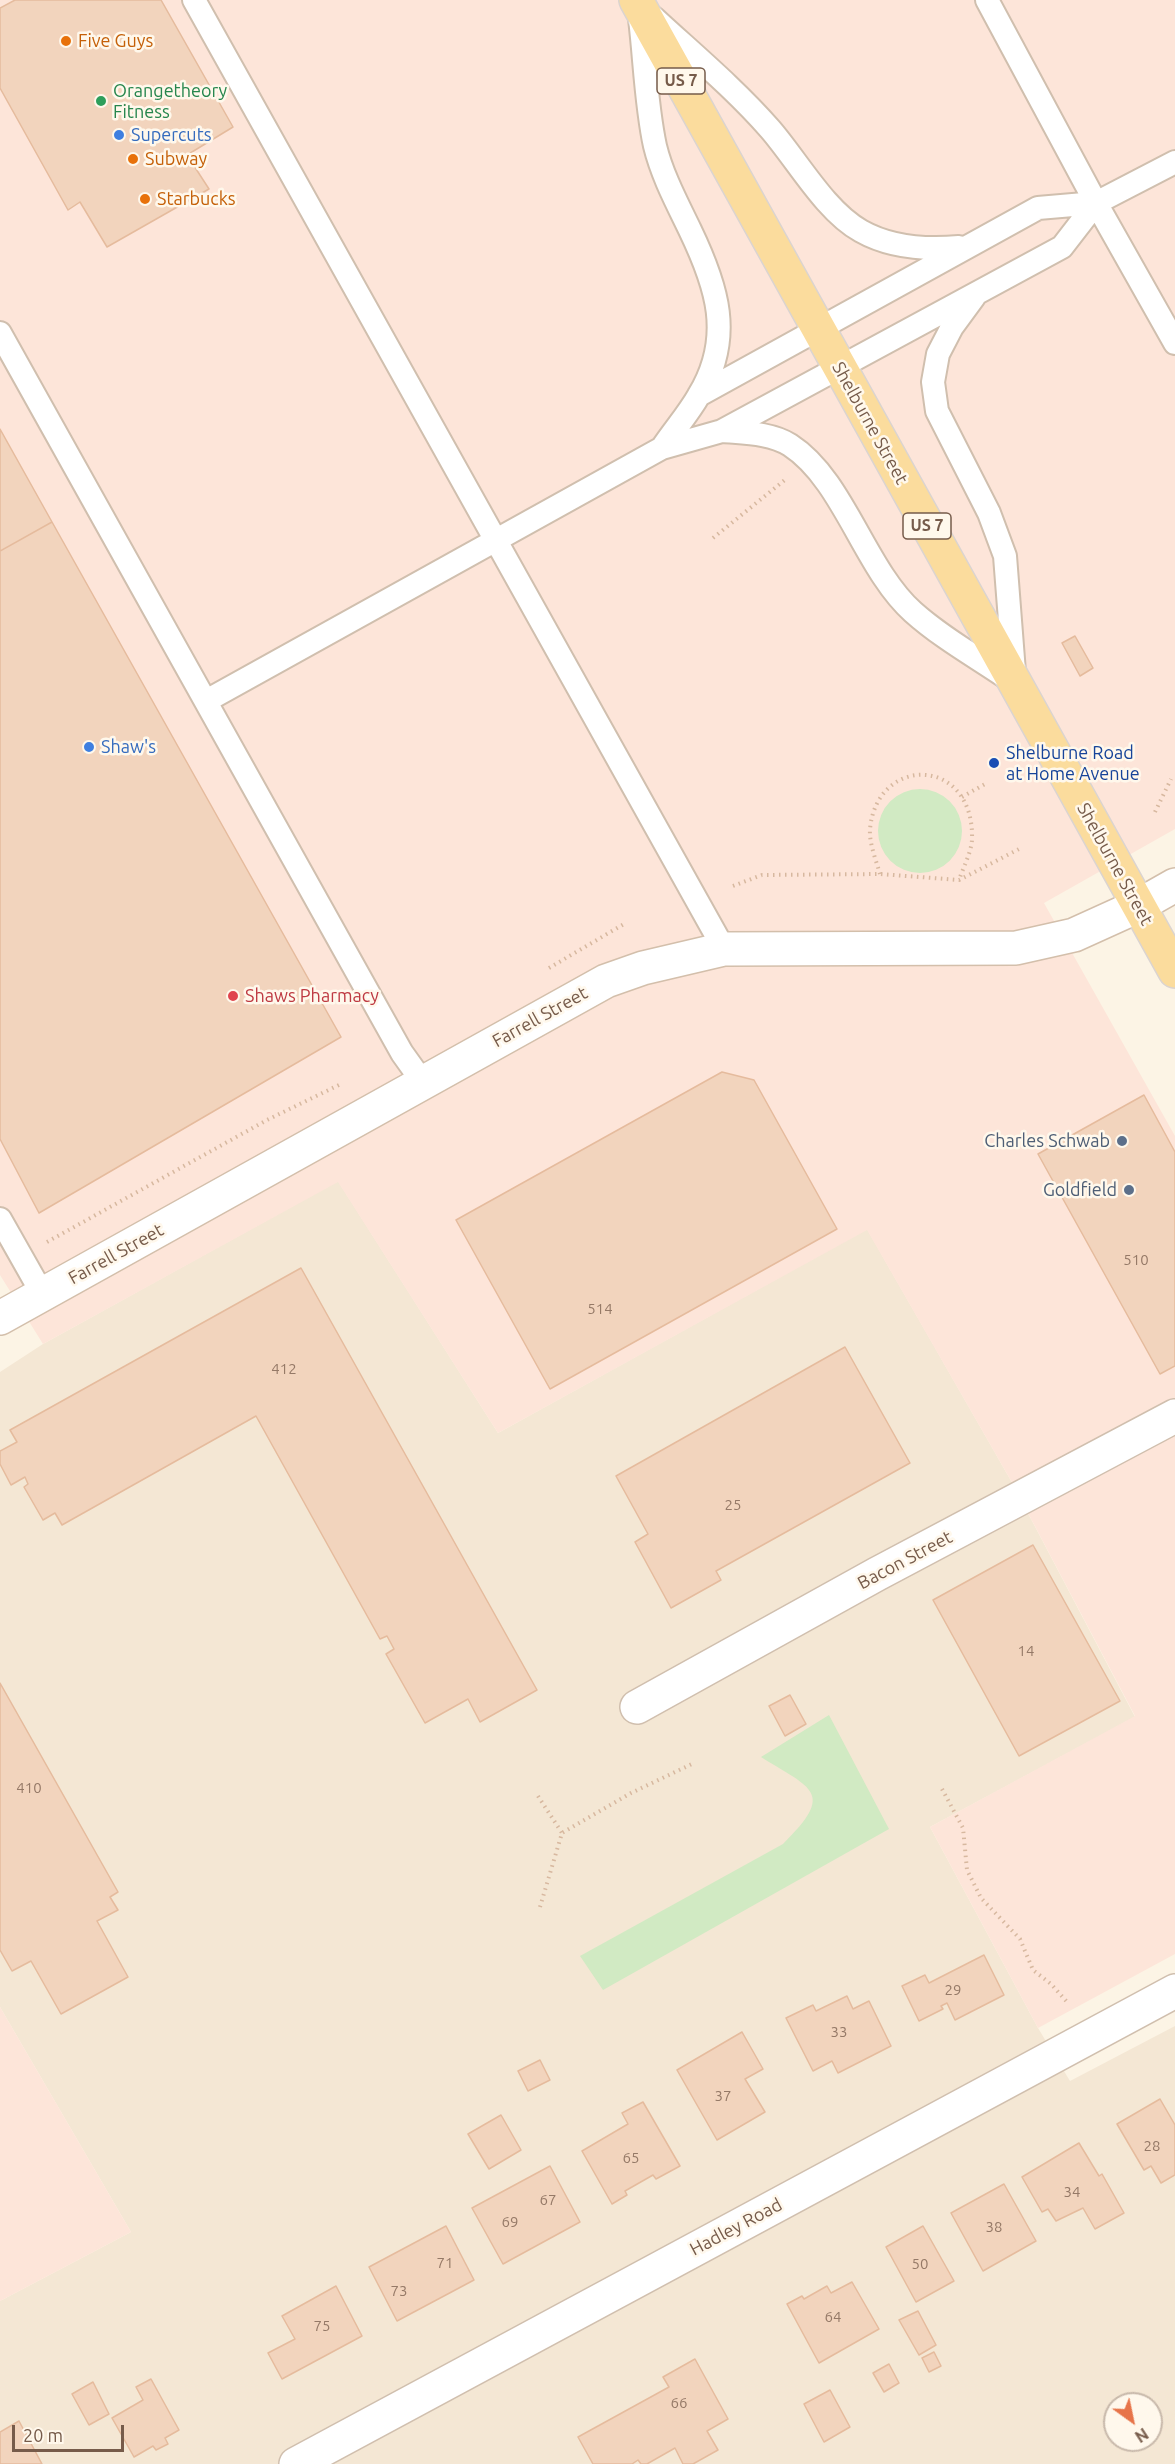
<!DOCTYPE html>
<html>
<head>
<meta charset="utf-8">
<style>
	body { margin:0 }
	#map { position:relative; width:1175px; height:2464px; overflow:hidden; background:#fcf4e5; font-family:Ubuntu,sans-serif }
	canvas { display:block }
	.north { position:absolute; left:1103px; top:2392px; width:60px; height:60px; box-sizing:border-box; background:#fff8ec; border:2px solid #c8b9ab; border-radius:50%; rotate:147deg; font-size:16px; font-weight:700; line-height:24px; text-align:center; color:#765b4a }
	.north::after { content:''; display:block; margin:auto; width:21px; height:27px; background:#e77449; clip-path:polygon(50% 0,100% 100%,50% 72%,0 100%) }
	.scale { position:absolute; left:12px; top:2425px; width:112px; height:27px; box-sizing:border-box; border:3px solid #765b4a; border-top:0; padding-left:8px; font-size:18px; line-height:21px; white-space:nowrap; color:#765b4a; -webkit-text-stroke:4px #fff8ec; paint-order:stroke }
</style>
</head>
<body>
<div id="map">
<canvas width="1175" height="2464"></canvas>
<div class="north">N</div>
<div class="scale">20 m</div>
</div>
<script>
const ctx = document.querySelector('canvas').getContext('2d');
ctx.lineJoin = 'round';
function fillPath(path, color) { ctx.fillStyle = color; ctx.fill(path, 'evenodd'); }
function stroke(path, color, width, dash) { ctx.strokeStyle = color; ctx.lineWidth = width; ctx.lineCap = dash ? 'butt' : 'round'; ctx.setLineDash(dash || []); ctx.stroke(path); }
function drawText(font, color, halo, rows, align = 'center') {
  ctx.font = font + ' Ubuntu,sans-serif'; ctx.lineWidth = 5; ctx.setLineDash([]); ctx.textBaseline = 'middle'; ctx.strokeStyle = halo; ctx.fillStyle = color; for (const [text, x, y, turn = 0] of rows) {
    ctx.save(); ctx.translate(x, y); ctx.rotate((+turn || 0) * Math.PI / 180); ctx.textAlign = isNaN(turn) ? turn : align; if (halo) ctx.strokeText(text, 0, 0); ctx.fillText(text, 0, 0); ctx.restore();
  }
}
fillPath(new Path2D(`
	M338,1181L498,1433L867,1229L1010,1479L1135,1717L930,1827L1038,2028L1070,2081L1175,2026V2464H0V2301L131,2232L0,2007V1372L43,1344ZM1115,2404H1151V2440H1115Z`), '#f4e7d4');
fillPath(new Path2D(`
	M0,0H1175V829L1044,903L1175,1136V1954L1038,2028L930,1827L1135,1716L1010,1479L867,1230L498,1433L338,1182L43,1344L0,1275Z
	M0,2007L131,2232L0,2301Z`), '#fde5d9');
fillPath(new Path2D(`
	M878 831a42 42 0 1 1 84 0a42 42 0 1 1-84 0Z
	M829,1715L889,1829L603,1990L580,1956L783,1844C836,1792 812,1789 761,1757Z`), '#d1eac3');
const building = new Path2D(`
	M15,0H161L233,127L187,155L209,189L107,247L80,202L68,210L0,88V8Z
	M0,429L52,522L0,551Z
	M52,522L341,1037L39,1213L0,1139V551Z
	M1075,636L1093,668L1080,676L1062,643Z
	M722,1072L754,1080L837,1229L550,1389L456,1220Z
	M1144,1095L1175,1152V1366L1160,1374L1038,1154Z
	M301,1268L537,1690L480,1722L468,1699L425,1723L386,1654L394,1649L387,1636L380,1639L256,1416L62,1525L55,1513L43,1520L24,1487L28,1484L25,1477L11,1485L0,1464V1451L17,1442L10,1430Z
	M845,1347L910,1463L716,1571L721,1580L671,1608L635,1542L648,1534L616,1476Z
	M1033,1545L1120,1701L1019,1756L933,1600Z
	M0,1683L118,1892L110,1897L118,1910L97,1921L128,1977L61,2014L31,1961L12,1971L0,1950Z
	M790,1695L806,1724L785,1736L769,1706Z
	M984,1955L1004,1995L955,2020L947,2003L941,2006L943,2009L919,2021L902,1986L925,1975L929,1983Z
	M847,1996L853,2009L869,2001L891,2046L838,2073L832,2061L813,2071L786,2018L813,2005L816,2011Z
	M742,2032L763,2069L745,2079L765,2112L717,2140L677,2070Z
	M540,2060L550,2080L528,2091L518,2071Z
	M1160,2099L1175,2125V2175L1161,2183L1151,2166L1144,2170L1117,2124Z
	M643,2102L680,2166L656,2179L653,2175L625,2191L627,2195L612,2204L582,2151L628,2124L622,2113Z
	M501,2115L521,2150L489,2169L468,2134Z
	M1079,2143L1099,2176L1102,2174L1124,2213L1095,2229L1083,2208L1056,2221L1048,2209L1042,2212L1022,2177Z
	M550,2166L580,2222L503,2264L472,2208Z
	M1004,2184L1036,2241L983,2271L951,2213Z
	M446,2226L474,2280L397,2321L369,2267Z
	M923,2226L954,2281L916,2302L886,2247Z
	M852,2282L879,2329L819,2363L787,2304L802,2296L804,2299L827,2286L831,2293Z
	M336,2286L362,2336L282,2379L268,2353L295,2339L282,2316Z
	M918,2311L936,2345L919,2355L899,2320Z
	M934,2352L941,2366L929,2372L922,2358Z
	M695,2359L728,2419L707,2431L718,2450L693,2464H683L675,2448L647,2464H641L638,2460L632,2464H593L578,2437L669,2387L663,2377Z
	M889,2364L899,2383L884,2392L873,2373Z
	M151,2379L179,2430L165,2438L168,2444L156,2450L153,2446L134,2457L112,2418L143,2400L136,2387Z
	M93,2382L109,2414L89,2425L72,2394Z
	M830,2390L850,2427L824,2442L804,2404Z
	M19,2421L42,2464H0V2432Z`);
fillPath(building, '#f2d4bd');
stroke(building, '#e5bb9d', 1.5);
const lane = new Path2D(`
	M194,0L724,949
	M987,0L1096,203L1175,343
	M654,18C693,54 735,89 770,129C797,160 825,211 861,231C891,248 925,250 959,247
	M640,19C645,60 646,105 655,146C662,175 677,203 690,230C717,286 734,337 699,395C689,413 674,430 662,448
	M974,297L952,327L938,354L933,382L937,411L989,513L1005,556L1014,672
	M0,333L402,1053L422,1081
	M699,395L1038,208L1096,203L1175,162
	M723,431C745,433 771,433 790,445C844,480 864,568 913,612C942,638 978,658 1010,680
	M206,701L662,448L722,431L1062,247L1096,203
	M0,1219L43,1295`);
const street = new Path2D(`
	M637,1707L877,1574L1175,1416
	M296,2464L1175,1991`);
const secondary = new Path2D(`
	M0,1318L606,981L643,968L724,949L1016,948L1074,935L1138,906L1175,885`);
const primary = new Path2D(`
	M636,0L1175,971`);
stroke(lane, '#d0bfae', 26);
stroke(street, '#d0bfae', 36);
stroke(secondary, '#d3bfab', 36);
stroke(primary, '#dbd4d0', 36);
stroke(new Path2D(`
	M713,538L786,479
	M962,797L985,784
	M1155,812L1171,779
	M880,874C876,860 869,843 870,829C877,754 975,756 972,840C971,853 963,868 959,880
	M733,886L762,875L880,874L959,880L1021,848
	M549,968L624,924
	M47,1242L267,1120L341,1084
	M942,1789L963,1828L967,1870L981,1898L1020,1939L1033,1970L1051,1984L1068,2003
	M538,1796L562,1833
	M540,1907L562,1833L631,1793L694,1763`), '#d7b89f', 4, [1.5, 4.5]);
stroke(lane, '#fff', 22);
stroke(street, '#fff', 33);
stroke(secondary, '#fff', 33);
stroke(primary, '#fbdc9d', 33);
for (const [x, y, r, color] of [
	[66,41,6,"#e8710a"],
	[101,101,6,"#2e9e5b"],
	[119,135,6,"#3f7fe0"],
	[133,159,6,"#e8710a"],
	[145,199,6,"#e8710a"],
	[89,747,6,"#3f7fe0"],
	[994,763,6,"#1a4fb4"],
	[233,996,6,"#e0444e"],
	[1122,1141,6,"#5c6f8a"],
	[1129,1190,6,"#5c6f8a"]
]) { const dot = new Path2D(); dot.arc(x, y, r, 0, 2 * Math.PI); ctx.fillStyle = color; ctx.fill(dot); stroke(dot, '#fff8ec', 2); }
drawText('15px', '#957967', null, [
	["510",1136,1260],
	["514",600,1309],
	["412",284,1369],
	["25",733,1505],
	["14",1026,1651],
	["410",29,1788],
	["29",953,1990],
	["33",839,2032],
	["37",723,2096],
	["28",1152,2146],
	["65",631,2158],
	["34",1072,2192],
	["67",548,2200],
	["69",510,2222],
	["38",994,2227],
	["71",445,2263],
	["50",920,2264],
	["73",399,2291],
	["64",833,2317],
	["75",322,2326],
	["66",679,2403]
]);
for (const [x, y, w] of [
	[681,81,48],
	[927,526,48]
]) { const box = new Path2D(); box.roundRect(x - w / 2, y - 13, w, 26, 4.5); ctx.fillStyle = '#fff8ec'; ctx.fill(box); stroke(box, '#765b4a', 1.5); }
drawText('bold 16px', '#765b4a', null, [
	["US 7",681,81],
	["US 7",927,526]
]);
drawText('18px', '#c56008', '#fff8ec', [
	["Five Guys",78,41],
	["Subway",145,159],
	["Starbucks",157,199]
], 'left');
drawText('18px', '#27864d', '#fff8ec', [
	["Orangetheory",113,91],
	["Fitness",113,112]
], 'left');
drawText('18px', '#366cbe', '#fff8ec', [
	["Supercuts",131,135],
	["Shaw's",101,747]
], 'left');
drawText('18px', '#765b4a', '#fff8ec', [
	["Shelburne Street",870,423,61],
	["Shelburne Street",1115,864,61],
	["Farrell Street",540,1017,-29],
	["Farrell Street",116,1254,-29],
	["Bacon Street",905,1560,-28],
	["Hadley Road",736,2227,-28]
]);
drawText('18px', '#164399', '#fff8ec', [
	["Shelburne Road",1006,753],
	["at Home Avenue",1006,774]
], 'left');
drawText('18px', '#be3a42', '#fff8ec', [
	["Shaws Pharmacy",245,996]
], 'left');
drawText('18px', '#4e5e75', '#fff8ec', [
	["Charles Schwab",1110,1141],
	["Goldfield",1117,1190]
], 'right');
</script>
</body>
</html>
